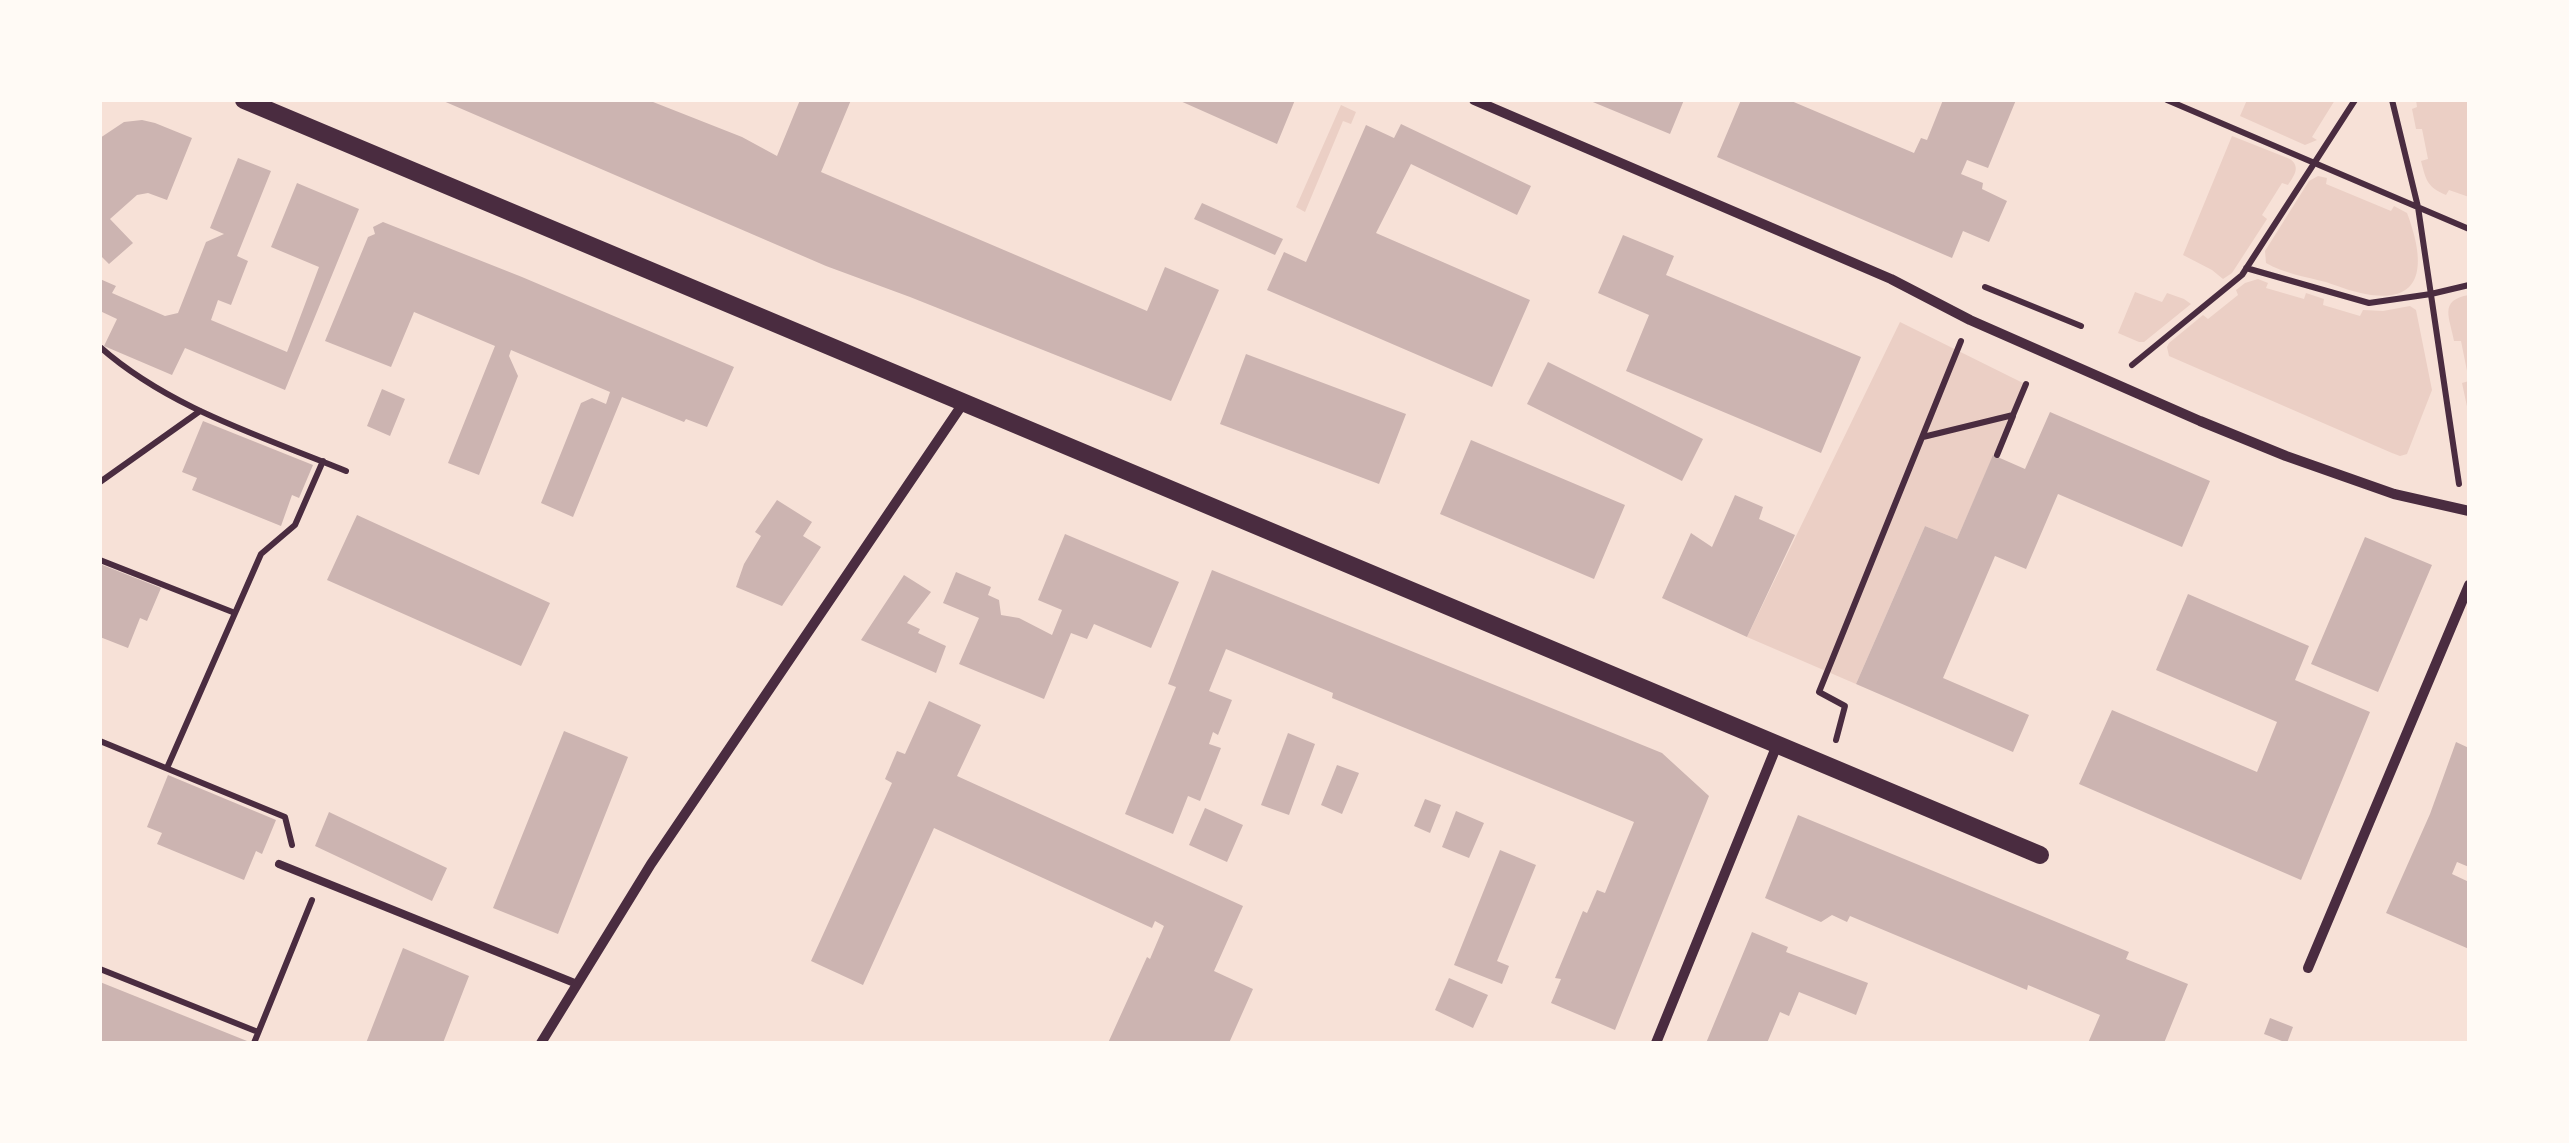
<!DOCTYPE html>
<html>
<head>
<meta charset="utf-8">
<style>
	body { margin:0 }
	#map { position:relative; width:2569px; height:1143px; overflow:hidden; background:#f7e1d7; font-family:"Source Sans 3",sans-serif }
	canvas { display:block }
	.frame { position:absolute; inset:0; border:102px solid #fffaf5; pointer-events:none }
</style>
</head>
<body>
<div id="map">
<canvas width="2569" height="1143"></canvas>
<div class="frame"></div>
</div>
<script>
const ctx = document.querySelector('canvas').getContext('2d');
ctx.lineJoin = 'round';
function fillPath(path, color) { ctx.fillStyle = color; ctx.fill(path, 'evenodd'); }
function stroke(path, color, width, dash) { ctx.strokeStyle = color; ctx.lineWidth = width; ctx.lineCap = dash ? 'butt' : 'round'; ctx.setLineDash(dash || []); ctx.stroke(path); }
fillPath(new Path2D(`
	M2247,100H2335L2312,137L2317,140L2305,145L2240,116Z
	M2416,100H2469V197L2449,190L2446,195C2427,187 2426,180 2421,161L2428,159L2422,129H2416L2412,109L2417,107Z
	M1341,105L1356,112L1351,124L1343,121L1305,212L1296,207Z
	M2232,136L2290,159C2301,167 2294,176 2288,185L2282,183L2262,215L2267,219L2232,273L2223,279L2212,270L2183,255Z
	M2318,176L2327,178L2326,184L2391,211L2394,206L2407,213C2421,250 2432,303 2371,295C2356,293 2340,287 2326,282C2306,277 2283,273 2266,263L2265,251L2309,181Z
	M2258,279L2268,283L2266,288L2304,299L2306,293L2324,299L2323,305L2360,316L2363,310L2383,311L2410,306L2416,310L2432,390L2407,454L2400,456L2392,453L2169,356L2167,347L2169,343L2203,315L2208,319L2238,295L2236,290L2245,283Z
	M2135,292L2162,302L2167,293L2184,299L2191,304L2144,342H2139L2118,333Z
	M2469,295V416L2462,383L2469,381L2461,341H2454C2450,318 2438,300 2469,295Z
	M1900,322L2025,384L1957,539L1925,526L1856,684L1747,637Z`), '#ebcfc5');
fillPath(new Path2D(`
	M441,100H648L742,137L777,156L800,100H851L821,172L1147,311L1165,267L1219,290L1171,401L910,297L826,266Z
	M1178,100H1295L1277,144Z
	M1588,100H1684L1670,134Z
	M1741,100H1789L1914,153L1921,138L1927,140L1943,100H2016L1988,168L1967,160L1961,174L1983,183L1982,189L2007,201L1989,242L1963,231L1952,258L1717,157Z
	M142,120L155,123L192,138L167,200L148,193L137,195L110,219L133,243L109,264L100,255V138L124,122Z
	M1401,124L1531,186L1517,215L1411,164L1376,233L1530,300L1492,387L1267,290L1284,252L1306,262L1366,125L1394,138Z
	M238,158L271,171L237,256L248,261L231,305L218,300L211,320L287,352L319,267L271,247L297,183L359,209L285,390L185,348L172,375L104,346L117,319L100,311V279L116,286L112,293L165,316L178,313L206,242L224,234L210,228Z
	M1202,203L1283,239L1275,255L1194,219Z
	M383,222L522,277L734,367L707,427L686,419L684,422L622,397L573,517L541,503L581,403L592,398L606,404L610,392L511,350L509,356L518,376L479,475L448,463L495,346L414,312L391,367L325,341L368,237L375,234L373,227Z
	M1623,235L1674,256L1666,275L1861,357L1821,453L1626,371L1649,315L1598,293Z
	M1246,354L1406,414L1379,484L1220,424Z
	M1548,362L1703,439L1682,481L1527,404Z
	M382,389L405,399L390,436L367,426Z
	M2050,412L2210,481L2182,547L2058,494L2026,569L1995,556L1943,678L2029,715L2013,752L1856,684L1925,526L1957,539L1993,455L2025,469Z
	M203,421L313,465L299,498L292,495L281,526L192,490L197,478L182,472Z
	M1471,440L1625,505L1594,579L1440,514Z
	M1735,495L1763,507L1759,519L1795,535L1747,637L1662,598L1691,533L1712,547Z
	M777,500L812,522L803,536L821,547L782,606L736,587L744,564L761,536L755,532Z
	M357,515L550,603L521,666L327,580Z
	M1065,534L1179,582L1151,648L1094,624L1087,639L1071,633L1044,699L959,664L979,618L943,603L956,572L991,587L988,595L999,600L1001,615L1019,618L1052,635L1062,610L1038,600Z
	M2365,537L2432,565L2378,692L2311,664Z
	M100,564L161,588L147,621L140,618L128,648L100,637Z
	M1212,570L1662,753L1709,796L1615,1030L1551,1003L1561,979L1555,978L1583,911L1587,913L1597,890L1605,893L1634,822L1332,698L1333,693L1226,649L1209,691L1232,700L1218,735L1213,732L1209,744L1221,748L1200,801L1188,796L1173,834L1125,814L1176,687L1168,684Z
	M904,575L931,592L907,623L920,629L918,633L946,646L936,673L861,640Z
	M2188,594L2309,646L2295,680L2370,712L2301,880L2079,784L2112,710L2257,772L2277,722L2156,670Z
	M929,701L981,725L957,776L1243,906L1214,971L1253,989L1229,1043H1108L1147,957L1150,959L1164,926L1155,921L1152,928L934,828L863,985L811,961L892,783L885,779L897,751L905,754Z
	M564,731L628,757L558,934L493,908Z
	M1288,733L1315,744L1289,815L1261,805Z
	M2456,742L2469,748V867L2457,862L2452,874L2469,882V949L2386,913L2430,814Z
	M1337,765L1359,773L1342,814L1321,805Z
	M168,775L276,820L262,854L256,851L244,880L157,844L162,833L147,827Z
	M1425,799L1441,805L1430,833L1414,826Z
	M1205,808L1243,825L1227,862L1189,845Z
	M1456,811L1484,823L1469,858L1442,847Z
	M329,812L447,868L432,901L315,846Z
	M1798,815L2129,952L2126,959L2188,984L2164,1043H2088L2100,1015L2028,985L2027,990L1850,916L1847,922L1832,915L1821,922L1765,898Z
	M1500,850L1536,865L1497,961L1509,966L1502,984L1454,965Z
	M1752,932L1788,947L1786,952L1868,983L1856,1015L1799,992L1789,1016L1780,1012L1767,1043H1706Z
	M403,948L469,976L443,1043H366Z
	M1449,978L1488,995L1473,1028L1435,1010Z
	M100,982L252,1043H100Z
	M2270,1018L2293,1027L2287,1043L2264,1034Z`), '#ccb4b1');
stroke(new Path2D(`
	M2167,100L2469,229
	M2392,100L2418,207L2459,484
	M2246,268L2369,303L2431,294L2469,285
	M1985,287L2081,326
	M100,347C169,408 261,436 346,471
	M2132,365L2242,275L2355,100
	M1923,437L2013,415L2026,384
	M1997,455L2013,416
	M100,482L200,411
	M100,560L235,613
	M1836,740L1845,706L1819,692L1961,341
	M100,741L285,817L292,845
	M167,768L261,554L295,525L323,461
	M100,969L258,1032
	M254,1043L312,900`), '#4a2c40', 6);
stroke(new Path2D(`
	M279,864L577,984`), '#4a2c40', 8);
stroke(new Path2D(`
	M1474,100L1891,279L1970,320L2200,421L2286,456L2394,494L2469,511
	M2308,968L2469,585
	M541,1043L651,864L964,402
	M1656,1043L1777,745`), '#4a2c40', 10);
stroke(new Path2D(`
	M244,100L2040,855`), '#4a2c40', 18);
</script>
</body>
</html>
